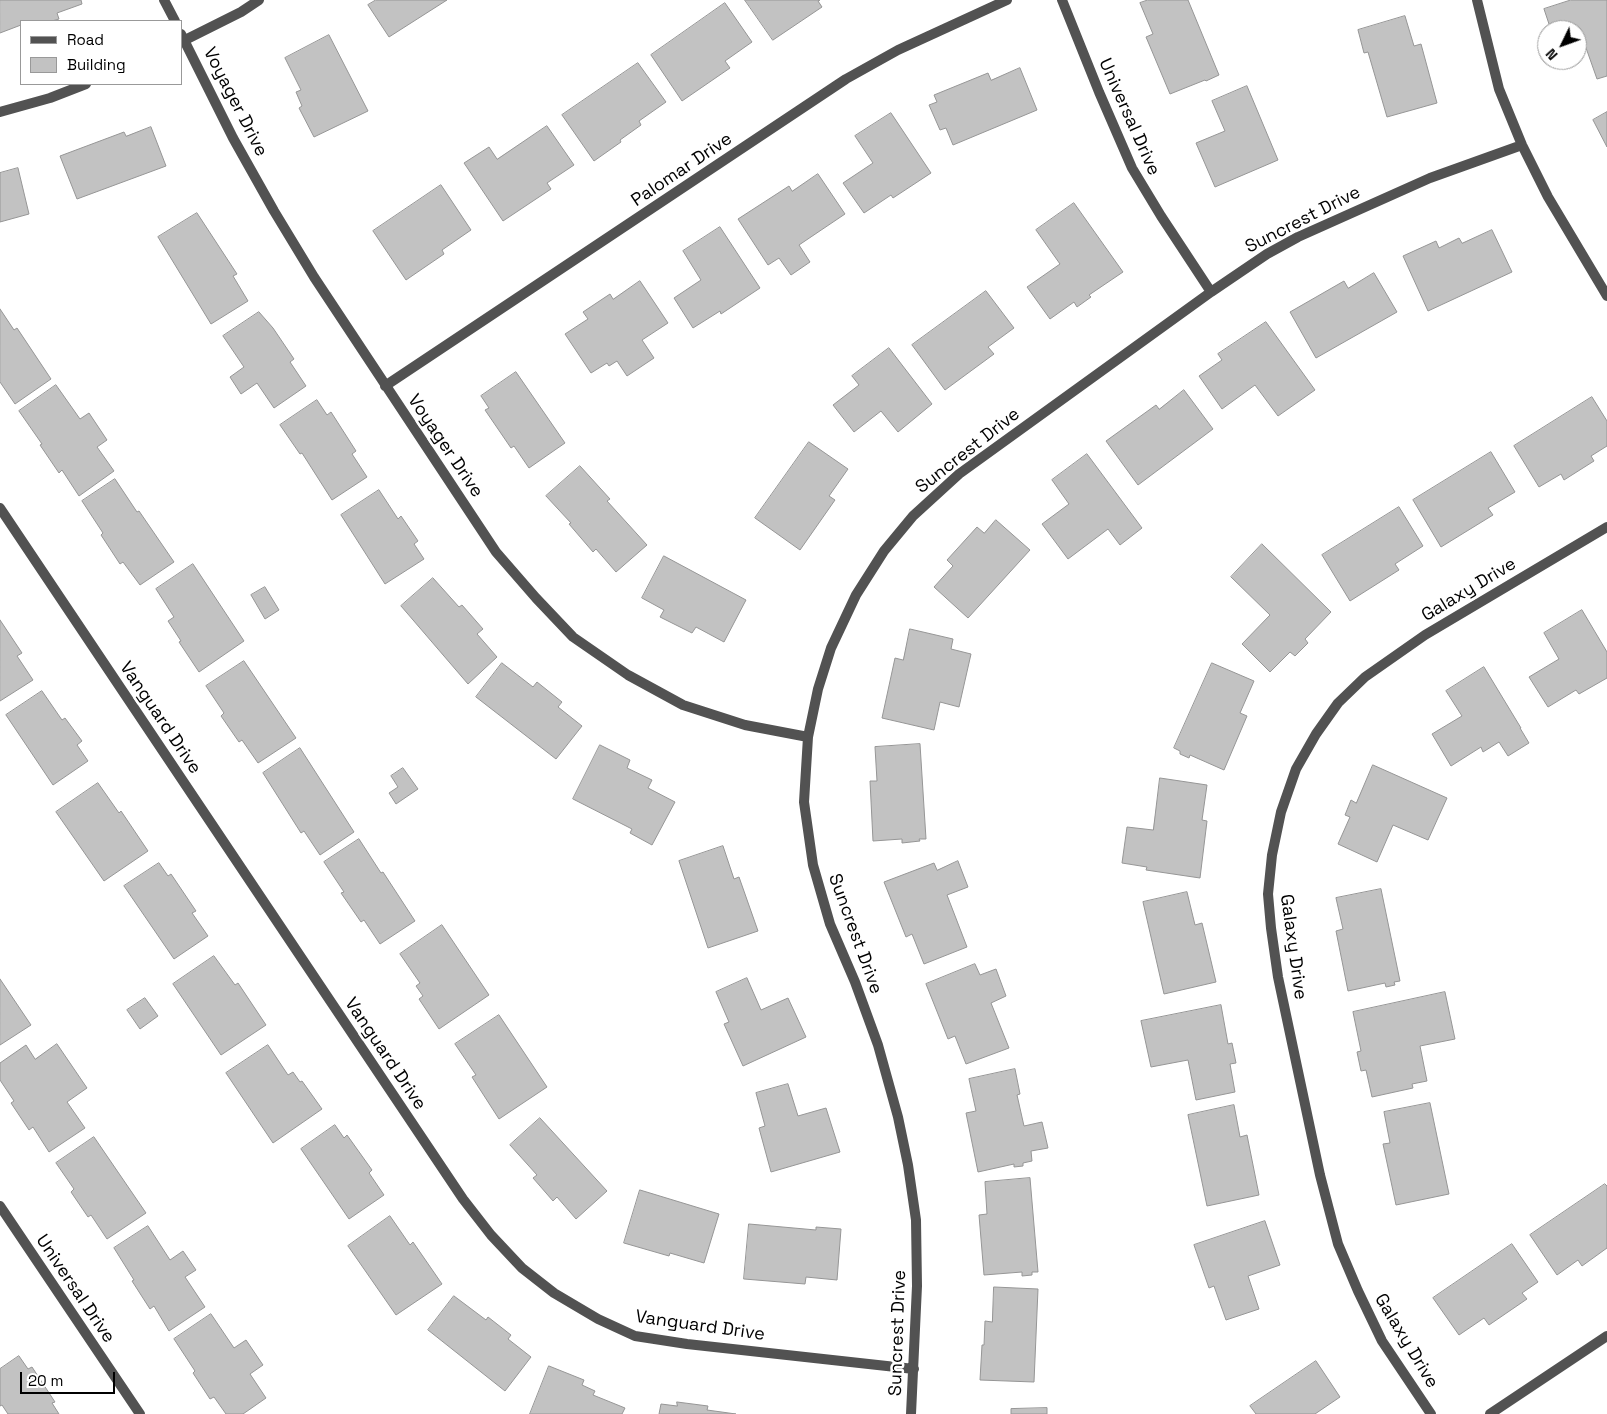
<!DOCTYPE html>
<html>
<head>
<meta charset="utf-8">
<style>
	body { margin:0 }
	#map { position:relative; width:1607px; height:1414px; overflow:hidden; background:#fff; font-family:"Space Grotesk",sans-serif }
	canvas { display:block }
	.legend { position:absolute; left:20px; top:20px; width:162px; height:65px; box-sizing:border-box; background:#fff; border:1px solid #999; margin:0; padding:6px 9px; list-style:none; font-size:15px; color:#000 }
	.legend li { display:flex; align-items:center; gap:10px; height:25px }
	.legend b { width:25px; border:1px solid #999 }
	.north { position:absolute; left:1537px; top:20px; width:50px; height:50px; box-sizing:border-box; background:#fff; border:1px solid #999; border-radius:50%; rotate:228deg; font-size:14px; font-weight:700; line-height:20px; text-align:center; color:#000 }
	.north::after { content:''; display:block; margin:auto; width:18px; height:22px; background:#000; clip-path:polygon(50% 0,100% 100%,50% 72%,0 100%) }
	.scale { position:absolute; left:20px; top:1372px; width:95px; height:22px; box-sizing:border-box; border:2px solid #000; border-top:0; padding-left:6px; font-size:15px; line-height:18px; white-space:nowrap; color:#000; -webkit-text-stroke:4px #fff; paint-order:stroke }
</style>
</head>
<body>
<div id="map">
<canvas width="1607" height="1414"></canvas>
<ul class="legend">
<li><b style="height:6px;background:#525252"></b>Road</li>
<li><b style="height:14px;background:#c2c2c2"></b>Building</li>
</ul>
<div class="north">N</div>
<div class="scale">20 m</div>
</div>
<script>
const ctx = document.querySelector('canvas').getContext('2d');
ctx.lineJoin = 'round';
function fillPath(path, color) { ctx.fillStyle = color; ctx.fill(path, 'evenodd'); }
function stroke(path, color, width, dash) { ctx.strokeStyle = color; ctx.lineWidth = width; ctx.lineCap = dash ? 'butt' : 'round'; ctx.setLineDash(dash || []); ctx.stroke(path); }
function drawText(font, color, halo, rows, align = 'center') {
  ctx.font = font + ' "Space Grotesk",sans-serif'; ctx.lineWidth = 5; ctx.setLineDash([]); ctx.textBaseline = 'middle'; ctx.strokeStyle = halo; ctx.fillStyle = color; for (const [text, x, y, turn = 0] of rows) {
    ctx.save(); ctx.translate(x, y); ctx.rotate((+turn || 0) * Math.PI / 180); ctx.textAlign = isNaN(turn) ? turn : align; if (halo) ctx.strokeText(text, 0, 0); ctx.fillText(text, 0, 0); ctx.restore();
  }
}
const building = new Path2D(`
	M0,0H81L82,4L57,13L59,19L52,21H21V25L0,33Z
	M376,0H447L389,37L368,5Z
	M745,0H820L818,1L822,7L773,40Z
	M1148,0H1188L1219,75L1206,81L1205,80L1170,94L1146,37L1153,34L1140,3Z
	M1571,0H1607V76L1597,79L1585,45L1577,47V30H1551L1544,9Z
	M725,3L752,42L725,61L730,68L682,101L651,55Z
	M1405,16L1414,46L1421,44L1437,103L1387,117L1368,52L1364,53L1358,30Z
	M329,35L368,111L314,137L299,108L302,106L296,92L301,90L285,58Z
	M638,63L666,102L639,121L641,125L620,140L621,142L594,161L562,115Z
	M1020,68L1037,110L953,145L946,128L940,130L929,105L937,102L934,95L988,73L991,80Z
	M1247,86L1278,160L1215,187L1196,143L1225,131L1212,101Z
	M1607,112V147L1593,120Z
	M891,113L931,173L893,198L891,195L864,213L843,183L873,163L855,136Z
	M547,126L574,165L547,183L551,189L503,221L464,163L489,147L497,159Z
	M151,127L166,166L77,199L60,156L124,132L126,136Z
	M18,168L29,214L0,222V173Z
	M818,174L845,214L799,245L810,262L791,275L779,258L768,265L738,219L789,186L792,191Z
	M441,185L471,230L442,250L444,254L406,280L373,231Z
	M1074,203L1123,272L1089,295L1091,297L1077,307L1074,302L1050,319L1027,287L1060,264L1036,230Z
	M197,213L237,274L233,276L248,301L211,324L158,237Z
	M720,227L760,288L721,314L720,311L693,328L674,298L701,280L683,251Z
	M1492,230L1512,272L1428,311L1403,256L1436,241L1439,248L1459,238L1462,243Z
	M1374,273L1397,312L1316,358L1290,312L1344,281L1348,288Z
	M640,281L668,323L642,340L654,358L627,376L617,361L609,366L607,363L591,373L565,334L588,319L583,312L610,294L613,299Z
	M986,291L1014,328L988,347L994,354L945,390L912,345Z
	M0,309L14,330L17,328L51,379L15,404L0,382Z
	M259,312L273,328L294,359L290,362L306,386L274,408L257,383L241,394L230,377L244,367L223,336Z
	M1266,322L1315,390L1278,416L1255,385L1222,409L1199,376L1222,360L1218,354Z
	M889,348L932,404L898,432L881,411L854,432L833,405L859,385L852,376Z
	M516,372L565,443L529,468L514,446L511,448L485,410L489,408L481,396Z
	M56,385L80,419L89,413L107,440L97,447L114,471L79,496L62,470L59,473L40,445L42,444L19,411Z
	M1184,390L1213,429L1138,485L1106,441L1156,405L1159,409Z
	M1592,397L1607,421V446L1591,456L1594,461L1564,480L1561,474L1539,487L1514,446Z
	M317,400L327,415L331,412L356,451L352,454L367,477L332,500L302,453L300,454L280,425Z
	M809,442L848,469L829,496L835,500L800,550L755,518Z
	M1491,452L1515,492L1488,508L1493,515L1441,547L1413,500Z
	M1087,454L1142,528L1120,545L1108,529L1068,559L1042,524L1069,504L1052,480Z
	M580,466L610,499L607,501L647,545L616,572L596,549L593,552L569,524L571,523L546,496Z
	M115,479L137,512L139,511L174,562L140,585L123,562L120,564L101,535L103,533L82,501Z
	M379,490L398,519L401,516L418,541L414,544L424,559L385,584L341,515Z
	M1399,507L1423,546L1395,564L1399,570L1350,601L1322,555Z
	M996,520L1030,550L968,618L934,587L953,566L947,560L977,527L984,533Z
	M1262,544L1331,612L1305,639L1308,643L1295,656L1290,652L1270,672L1242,644L1270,615L1231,577Z
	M664,556L746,600L724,642L696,627L692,633L660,617L664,610L642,598Z
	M193,564L244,641L199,672L179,642L181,641L168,621L174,617L156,589Z
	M433,578L459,607L462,605L483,629L477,634L497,657L468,684L401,606Z
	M265,587L279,610L265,619L251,595Z
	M1582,610L1607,652V678L1579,694L1576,690L1548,707L1529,677L1559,659L1544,633Z
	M0,620L22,653L17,656L33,680L0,701Z
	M910,629L953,639L951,649L971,654L959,707L940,702L934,730L882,718L895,658L903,660Z
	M244,661L296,738L258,763L242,740L239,742L221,716L224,713L206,686Z
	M502,663L533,687L537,682L562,702L558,707L582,726L556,759L476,697Z
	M1212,663L1254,681L1240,713L1247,716L1224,770L1190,755L1189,758L1180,754V751L1174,748Z
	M1484,667L1521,728H1520L1529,743L1508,756L1499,742L1483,752L1481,747L1451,766L1432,734L1462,716L1446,691Z
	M42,691L62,720L65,718L82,741L77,745L88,761L53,785L6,715Z
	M920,744L926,839H919L920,841L902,843V839L873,841L870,781H877L875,747Z
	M600,745L630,760L627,768L652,780L648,788L675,802L652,845L630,833L632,829L573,799Z
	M300,748L354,832L320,855L304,831L301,833L263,773Z
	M1373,765L1447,798L1428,840L1393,825L1377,862L1338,844L1350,817L1345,815L1351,800L1356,803Z
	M403,768L418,789L396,804L389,793L398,787L391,776Z
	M1160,778L1207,785L1202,820L1207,821L1200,878L1146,870L1147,867L1122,863L1127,827L1153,830Z
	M98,783L119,813L121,811L148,851L104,881L56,812Z
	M359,839L381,873L383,872L415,921L380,944L364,920L361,922L341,893L344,892L324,862Z
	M723,846L734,879L739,877L758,931L708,948L679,861Z
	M958,861L968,887L947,895L967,947L924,964L912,934L906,937L884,882L934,863L937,870Z
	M159,863L168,876L171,874L196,911L192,913L208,936L174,959L124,886Z
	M1381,889L1400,981L1394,982L1395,985L1386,987L1385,983L1348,991L1336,931L1343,929L1336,898Z
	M1187,892L1195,925L1202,923L1216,982L1164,994L1143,902Z
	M442,925L489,995L439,1029L419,999L423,996L416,986L420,983L400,954Z
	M214,956L235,985L238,983L266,1025L221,1055L173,984Z
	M975,964L980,975L996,969L1006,996L991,1003L1009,1048L966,1064L955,1036L948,1039L926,984Z
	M747,978L761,1010L788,998L806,1037L743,1066L724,1024L729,1022L716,992Z
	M0,979L31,1025L0,1045Z
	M1445,992L1455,1039L1420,1046L1427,1081L1412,1084L1413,1088L1372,1097L1366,1070L1361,1071L1357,1052L1361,1051L1353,1012Z
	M145,998L158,1016L140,1029L127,1010Z
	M1221,1005L1228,1044L1232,1043L1236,1063L1230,1064L1235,1092L1196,1100L1188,1060L1151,1067L1141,1021Z
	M499,1015L547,1087L499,1119L472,1077L476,1075L455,1044Z
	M57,1044L87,1088L67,1102L85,1128L49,1152L33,1127L29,1130L11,1103L14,1101L0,1080V1063L26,1045L35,1059Z
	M268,1045L288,1075L293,1072L300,1082L302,1081L322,1109L273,1143L226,1073Z
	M1015,1069L1020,1094L1017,1095L1024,1126L1042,1122L1048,1148L1031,1151L1032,1161L1023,1163V1166L1014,1167V1164L978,1172L966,1113L976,1111L969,1079Z
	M788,1084L798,1116L826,1108L840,1152L771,1172L759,1128L765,1126L756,1093Z
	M1430,1103L1449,1194L1396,1205L1383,1144L1390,1143L1384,1112Z
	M1234,1105L1240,1137L1247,1135L1259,1195L1207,1206L1188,1115Z
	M540,1118L607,1191L576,1219L557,1197L553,1201L533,1178L537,1175L510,1145Z
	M335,1125L344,1138L347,1135L372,1170L369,1173L384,1195L349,1219L301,1149Z
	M94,1137L146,1213L107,1239L91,1215L88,1217L71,1192L74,1189L56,1163Z
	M1030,1178L1038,1272H1032V1275L1022,1276V1272L984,1275L979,1215L987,1214L985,1182Z
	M1605,1184L1607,1186V1248L1582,1266L1578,1260L1557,1275L1530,1235Z
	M640,1190L719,1214L704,1263L670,1253L669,1256L624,1243Z
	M390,1216L410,1245L413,1242L442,1284L396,1315L348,1246Z
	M1265,1221L1280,1265L1248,1276L1259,1309L1226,1320L1214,1286L1209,1288L1194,1245Z
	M749,1224L816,1230V1227L841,1229L837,1280L806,1277L805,1284L744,1279Z
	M148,1226L170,1260L183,1251L196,1270L185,1277L205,1307L169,1331L154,1306L150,1309L132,1281L134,1280L114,1248Z
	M1512,1244L1538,1282L1522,1293L1527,1299L1489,1325L1484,1318L1459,1335L1433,1298Z
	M994,1287L1038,1289L1034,1382L980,1380L982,1345H984L985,1321L992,1322Z
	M454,1296L486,1320L488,1317L511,1335L508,1339L531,1357L505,1391L428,1330Z
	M211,1314L234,1348L246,1340L263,1365L250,1374L266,1398L243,1414H226L214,1397L210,1399L193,1373L195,1371L174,1339Z
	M19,1356L28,1369L32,1367L55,1402L52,1403L59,1414H8L2,1405L0,1406V1369Z
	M1316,1361L1340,1397L1315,1414H1256L1250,1406Z
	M549,1366L584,1380L582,1385L595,1391L593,1395L625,1408L622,1414H530Z
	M677,1402L708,1406L707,1410L736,1414H659L661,1404L677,1406Z
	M1047,1408V1414H1011V1409Z`);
fillPath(building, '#c2c2c2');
stroke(building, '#969696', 1);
stroke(new Path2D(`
	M164,0L175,21
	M1062,0L1099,92L1132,168L1161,216L1211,292
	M1477,0L1499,89L1522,145L1548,197L1607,296
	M181,34L233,138L274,211L314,277L496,552L536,598L573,637L628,675L683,705L745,725L808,737
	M181,42L241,12L259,0
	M0,112L50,98L86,84
	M385,386L846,79L898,50L1007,0
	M0,508L463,1199L491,1235L522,1268L554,1293L598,1319L635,1336L687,1344L914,1369
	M0,1206L140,1414
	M911,1414L917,1286L916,1220L908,1165L898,1117L878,1045L855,982L830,924L813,865L804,802L808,737L818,689L831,648L856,595L884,551L913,516L959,474L1211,292L1267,254L1298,237L1430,178L1522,145
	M1431,1414L1382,1341L1358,1291L1338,1244L1320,1175L1278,977L1271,928L1268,894L1272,855L1281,812L1296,769L1316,734L1338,703L1365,677L1425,635L1607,527
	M1490,1414L1607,1336`), '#525252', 10);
drawText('18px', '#000', '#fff', [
	["Voyager Drive",235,102,63],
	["Universal Drive",1129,117,66],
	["Palomar Drive",682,170,-34],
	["Suncrest Drive",1303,220,-27],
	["Voyager Drive",445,446,56],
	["Suncrest Drive",968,451,-38],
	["Galaxy Drive",1469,590,-31],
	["Vanguard Drive",160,718,56],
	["Suncrest Drive",855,934,70],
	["Galaxy Drive",1293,947,82],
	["Vanguard Drive",385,1054,56],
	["Universal Drive",75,1289,56],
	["Vanguard Drive",700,1326,8],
	["Suncrest Drive",898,1333,-88],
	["Galaxy Drive",1406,1341,59]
]);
</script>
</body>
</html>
